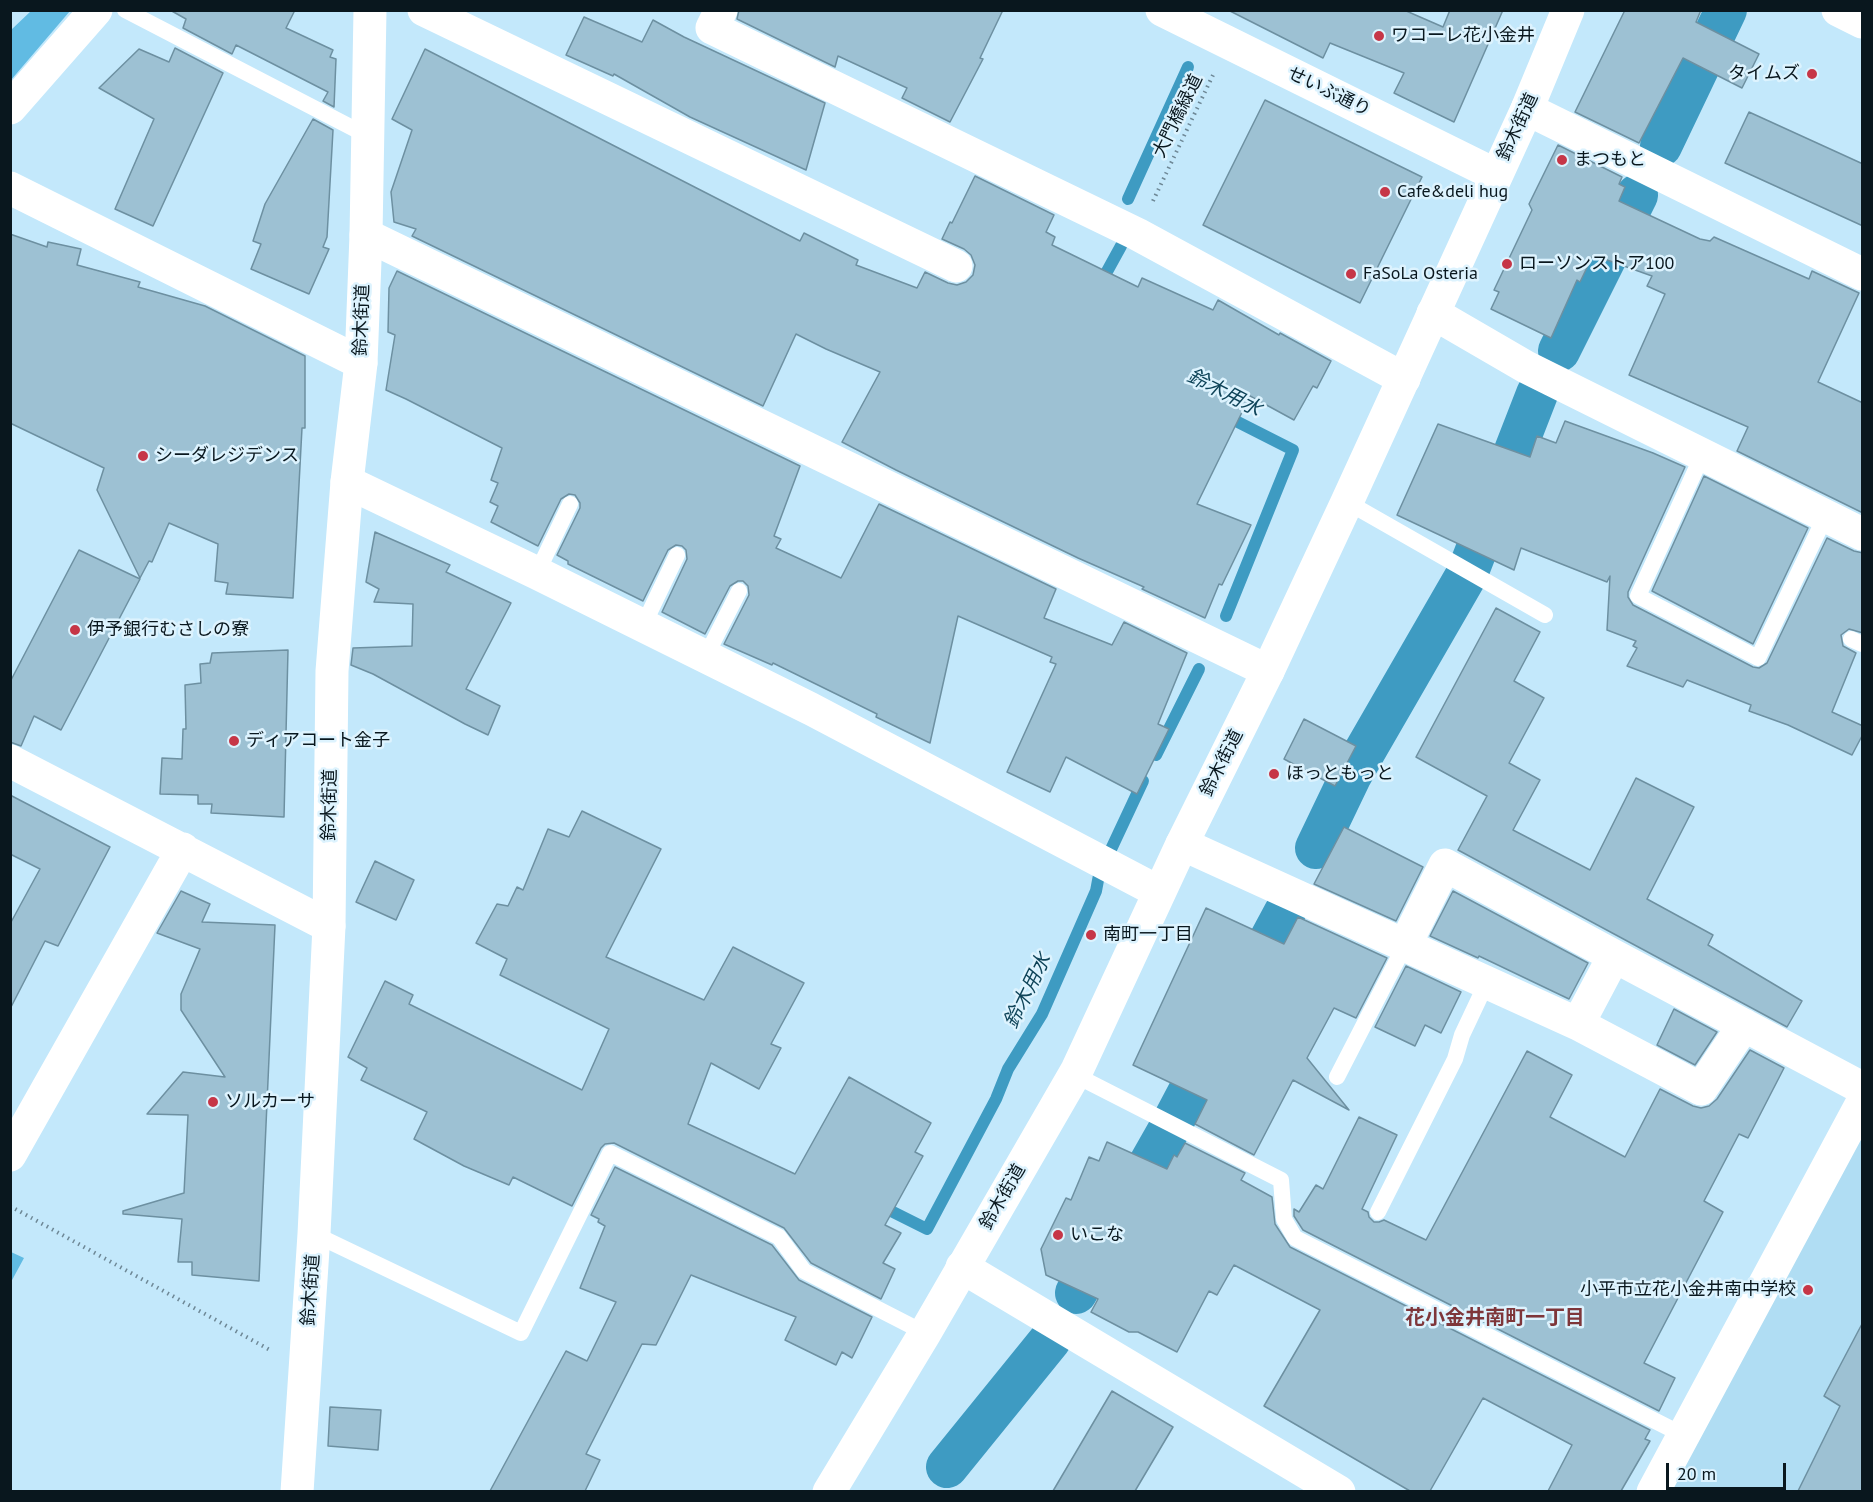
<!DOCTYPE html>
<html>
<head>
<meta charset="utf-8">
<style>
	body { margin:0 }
	#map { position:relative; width:1873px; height:1502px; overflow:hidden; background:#c3e8fb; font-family:"PT Sans",sans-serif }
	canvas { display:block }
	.frame { position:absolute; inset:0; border:12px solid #09171e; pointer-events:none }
	.scale { position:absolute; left:1666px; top:1463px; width:120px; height:27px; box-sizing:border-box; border:3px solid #09171e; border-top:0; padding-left:8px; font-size:18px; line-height:21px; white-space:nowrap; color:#09171e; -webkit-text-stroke:4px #ddf3fe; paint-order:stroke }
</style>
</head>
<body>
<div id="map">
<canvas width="1873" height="1502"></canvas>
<div class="frame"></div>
<div class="scale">20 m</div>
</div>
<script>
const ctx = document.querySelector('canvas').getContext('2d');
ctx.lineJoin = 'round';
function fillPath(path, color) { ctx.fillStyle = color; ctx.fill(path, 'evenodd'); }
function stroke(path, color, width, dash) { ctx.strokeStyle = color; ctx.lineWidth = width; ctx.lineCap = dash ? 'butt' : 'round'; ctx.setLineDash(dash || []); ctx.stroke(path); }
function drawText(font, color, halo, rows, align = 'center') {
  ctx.font = font + ' "PT Sans","Noto Sans JP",sans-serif'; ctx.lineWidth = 5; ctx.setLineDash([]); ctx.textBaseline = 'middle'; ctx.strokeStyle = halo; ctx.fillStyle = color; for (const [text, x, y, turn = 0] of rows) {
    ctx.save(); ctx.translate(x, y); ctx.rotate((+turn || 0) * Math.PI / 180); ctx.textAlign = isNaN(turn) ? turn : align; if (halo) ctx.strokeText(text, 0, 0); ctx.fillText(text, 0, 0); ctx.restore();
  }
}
fillPath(new Path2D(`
	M1862,1089V1491H1644Z`), '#b0ddf3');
fillPath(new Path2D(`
	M31,11H70L11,80V30Z
	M11,1252L24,1258L11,1282Z`), '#61bbe3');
stroke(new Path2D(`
	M1128,199L1188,67
	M1099,286L1121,246
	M1224,415L1293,450L1226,616
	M1156,755L1199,669
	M879,1205L927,1229L996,1099L1008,1069L1042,1014L1096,891L1099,875L1143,781`), '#3e9bc2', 12);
stroke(new Path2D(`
	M1661,146L1726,10
	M1559,351L1637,195
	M1316,848L1351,775L1467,574L1537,394
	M1243,990L1285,912
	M1076,1293L1167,1133L1215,1042
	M947,1467L1050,1340`), '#3e9bc2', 42);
const building = new Path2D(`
	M170,10H295L286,28L333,50L330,57L336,59L334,107L323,101L328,92L236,45L232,54L183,28L186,19Z
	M739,10H1003L980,58L983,59L950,122L902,98L907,88L838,56L835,67L737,19Z
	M1228,10H1404L1443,27L1450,10H1503L1454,122L1394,93L1404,73L1330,43L1323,58Z
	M1625,10H1701L1696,22L1759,54L1742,88L1683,58L1639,143L1575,112Z
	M584,17L642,42L653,20L684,37L825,103L806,170L690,117L614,74L613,76L566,55Z
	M175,48L223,73L153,226L115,209L154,119L99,88L139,49L169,62Z
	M425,49L800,241L804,233L858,260L856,265L917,288L925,272L948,283L957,285L966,282L973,275L975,265L971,255L964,249L942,239L950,222L952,223L975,176L1054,215L1046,232L1055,237L1052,245L1138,287L1142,278L1213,310L1218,300L1279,335L1280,333L1331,361L1317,388L1313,386L1294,420L1250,396L1197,504L1251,525L1222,585L1219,584L1205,618L1142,589L1144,587L1078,558L896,470L842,442L880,372L826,349L796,334L763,406L412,236L416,229L394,222L391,192L412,130L392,119Z
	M1265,100L1422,177L1360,303L1203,225Z
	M1749,112L1863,164V226L1725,163Z
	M313,119L333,130L327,237L323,247L329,249L309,294L251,269L261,244L253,241L265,204Z
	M1558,145L1622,177L1619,184L1625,187L1619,201L1700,239L1710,241L1714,237L1809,279L1812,271L1859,293L1818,382L1863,403V513L1737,451L1748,427L1629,375L1665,294L1647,286L1652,276L1593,255L1580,282L1577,280L1551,338L1491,309L1499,292L1494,290L1532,210L1529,204Z
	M10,234L47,247L48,242L81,249L77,265L140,282L138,287L205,306L305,356V428H302L293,598L226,594L228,583L215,581L218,544L169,523L152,562L149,561L140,578L97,490L104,468L10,423Z
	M397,271L800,466L774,536L781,539L776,548L841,578L879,504L1056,589L1044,618L1112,645L1124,622L1187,653L1158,724L1169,729L1137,794L1066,757L1050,792L1007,772L1056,664L1050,662L1052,657L958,616L930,743L876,717L877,714L773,663L772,665L724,644L749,595L748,586L743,581H738L730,586L705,634L662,612L687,559L686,550L682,546L676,545L668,550L643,601L568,564V561L557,555L580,508V503L575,495L569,494L561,499L538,546L491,522L498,506L490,502L498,483L491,480L502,448L406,399L386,390L395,335L388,332L389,288Z
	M1565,421L1653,453L1685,467L1628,592V597L1633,605L1753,667L1759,668L1767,663L1827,538L1854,551L1863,553V633L1849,629L1841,635L1843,646L1856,653L1832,712L1863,726V734L1852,755L1788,725L1749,711L1751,705L1687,680L1683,687L1627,666L1637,648L1633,646L1636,641L1607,630L1610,576L1607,582L1521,548L1514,570L1397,515L1438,424L1530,457L1537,436L1556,443Z
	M1704,476L1808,528L1753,644L1652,591Z
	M375,532L450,565L446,572L511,603L466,689L500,706L488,735L465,724L373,674L351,665L353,648L412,646L413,604L374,602L379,589L366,582Z
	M79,550L140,579L61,730L34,716L21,746L10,742V682Z
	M1496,608L1540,632L1514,681L1544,698L1509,763L1540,780L1513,830L1590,870L1636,778L1694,807L1647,899L1713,935L1708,945L1802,1001L1787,1027L1458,850L1487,796L1416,757Z
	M288,650L284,817L211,813L212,804H198V795L160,794L162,758L182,759L183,729H186L185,685L201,683L200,664L210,663L212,653Z
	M1304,719L1356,746L1335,786L1284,759Z
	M10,795L110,847L58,946L45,941L10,1009V924L40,869L10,854Z
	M582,811L661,849L606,957L704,1000L733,947L804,983L771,1044L781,1048L759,1089L711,1063L688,1124L795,1174L849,1077L931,1123L915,1152L923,1156L885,1225L901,1233L883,1263L895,1269L881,1299L811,1263L784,1228L614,1143L605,1144L601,1148L572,1206L513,1177L509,1185L464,1166L414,1139L427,1112L361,1080L367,1068L348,1057L385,981L413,995L409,1004L582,1090L609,1029L500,975L507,959L476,943L497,904L508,906L517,887L523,890L548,829L569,837Z
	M1344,827L1423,867L1396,921L1314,884Z
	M375,861L414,880L396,920L356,902Z
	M181,891L210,904L202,922L275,925L259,1281L192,1275V1262H178L182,1219L123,1214V1211L184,1193L188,1115L147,1114L183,1072L225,1077L181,1010V994L200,949L157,933Z
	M1453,891L1588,963L1569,999L1479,956L1478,958L1430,936Z
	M1206,908L1284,944L1298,917L1387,958L1356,1018L1334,1008L1307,1058L1349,1110L1293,1080L1254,1155L1195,1124L1207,1100L1133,1065Z
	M1406,966L1461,992L1441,1033L1425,1025L1415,1046L1375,1027Z
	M1674,1009L1717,1032L1695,1065L1657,1045Z
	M1750,1050L1784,1068L1748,1138L1739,1134L1704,1201L1723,1212L1644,1363L1675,1378L1659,1411L1303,1230L1294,1216V1209L1299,1212L1316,1185L1323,1189L1359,1117L1397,1135L1362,1209L1368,1212L1369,1217L1374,1222H1379L1384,1220L1426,1240L1527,1051L1572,1075L1550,1117L1625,1157L1660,1089L1693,1106L1701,1108L1709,1106L1717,1099Z
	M1107,1142L1167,1169L1174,1155L1177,1157L1185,1143L1245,1173L1241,1180L1272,1197L1275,1224L1290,1247L1650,1430L1645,1439L1650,1441L1621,1491H1548L1572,1445L1483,1398L1430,1491H1410L1264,1406L1320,1310L1234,1265L1217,1295L1209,1291L1177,1352L1138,1332H1129L1091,1312L1098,1299L1046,1275L1041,1249L1066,1198L1071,1200L1089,1157L1099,1161Z
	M615,1167L772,1245L799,1280L872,1317L852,1358L842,1352L836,1365L785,1340L796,1317L691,1275L656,1345L642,1344L586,1454L600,1460L585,1491H490L566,1351L587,1361L616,1302L580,1288L605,1226L598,1222L599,1219L591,1215Z
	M1863,1322V1491H1798L1840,1406L1824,1396Z
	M1112,1391L1173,1427L1135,1491H1053Z
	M330,1407L381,1410L378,1450L328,1446Z`);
fillPath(building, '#9dc1d3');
stroke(building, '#6d90a1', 1.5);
stroke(new Path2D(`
	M1153,201L1213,75
	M10,1206L270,1350`), '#6e8896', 4, [1.5, 4.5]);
stroke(new Path2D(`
	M125,10L368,136
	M1702,456L1638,596L1758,658L1826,515
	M1347,502L1545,615
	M537,573L570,504
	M643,626L677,555
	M1851,639L1862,644
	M705,658L739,591
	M1075,1075L1281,1180L1284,1219L1295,1238L1683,1435
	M1337,1077L1405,945
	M1378,1212L1455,1059L1462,1035L1487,982
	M314,1234L521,1333L610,1153L779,1237L804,1271L925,1333`), '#fff', 16);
stroke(new Path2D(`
	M424,10L956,266
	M721,10L712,28L1137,234L1404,379
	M1162,10L1496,175
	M1838,10L1862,22
	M1527,109L1862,274
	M10,188L361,363
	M366,235L1268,671
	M1433,313L1526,367L1862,534
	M347,482L537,573L811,709L1159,892
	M10,761L329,926
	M1182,844L1578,1024L1614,956L1862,1088
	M1405,945L1445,865L1614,956
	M1578,1024L1701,1089L1744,1025
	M10,1155L183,849
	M962,1267L1339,1492
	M1653,1492L1862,1103`), '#fff', 33);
stroke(new Path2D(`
	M10,108L96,10
	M297,1492L314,1234L329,926L332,671L347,482L361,363L366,235L370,10
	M829,1492L925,1333L1077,1070L1182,844L1268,671L1347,502L1527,109L1568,10`), '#fff', 33);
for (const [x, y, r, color] of [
	[1379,36,6,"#c63647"],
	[1812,74,6,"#c63647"],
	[1562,160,6,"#c63647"],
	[1385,192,6,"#c63647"],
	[1507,264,6,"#c63647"],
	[1351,274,6,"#c63647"],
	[143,456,6,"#c63647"],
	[75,630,6,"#c63647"],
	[234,741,6,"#c63647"],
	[1274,774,6,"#c63647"],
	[1091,935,6,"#c63647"],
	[213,1102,6,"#c63647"],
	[1058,1235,6,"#c63647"],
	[1808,1290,6,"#c63647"]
]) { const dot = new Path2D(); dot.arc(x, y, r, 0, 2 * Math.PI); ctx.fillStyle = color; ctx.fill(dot); stroke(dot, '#ddf3fe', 2); }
drawText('18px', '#09171e', '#ddf3fe', [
	["ワコーレ花小金井",1391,36],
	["タイムズ",1800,74,"right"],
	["まつもと",1574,160],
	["Cafe&deli hug",1397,192],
	["ローソンストア100",1519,264],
	["FaSoLa Osteria",1363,274],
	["シーダレジデンス",155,456],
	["伊予銀行むさしの寮",87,630],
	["ディアコート金子",246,741],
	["ほっともっと",1286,774],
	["南町一丁目",1103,935],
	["ソルカーサ",225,1102],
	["いこな",1070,1235],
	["小平市立花小金井南中学校",1796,1290,"right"]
], 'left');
drawText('18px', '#09171e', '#ddf3fe', [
	["せいぶ通り",1329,92,26],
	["大門橋緑道",1178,116,-64],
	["鈴木街道",1518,127,-65],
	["鈴木街道",362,320,-88],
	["鈴木街道",1222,763,-63],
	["鈴木街道",330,805,-89],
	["鈴木街道",1003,1197,-60],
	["鈴木街道",311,1290,-86]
]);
drawText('italic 20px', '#0f4459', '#ddf3fe', [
	["鈴木用水",1224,393,27],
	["鈴木用水",1028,991,-64]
]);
drawText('bold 20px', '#7e363a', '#ddf3fe', [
	["花小金井南町一丁目",1495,1318]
]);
</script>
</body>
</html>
